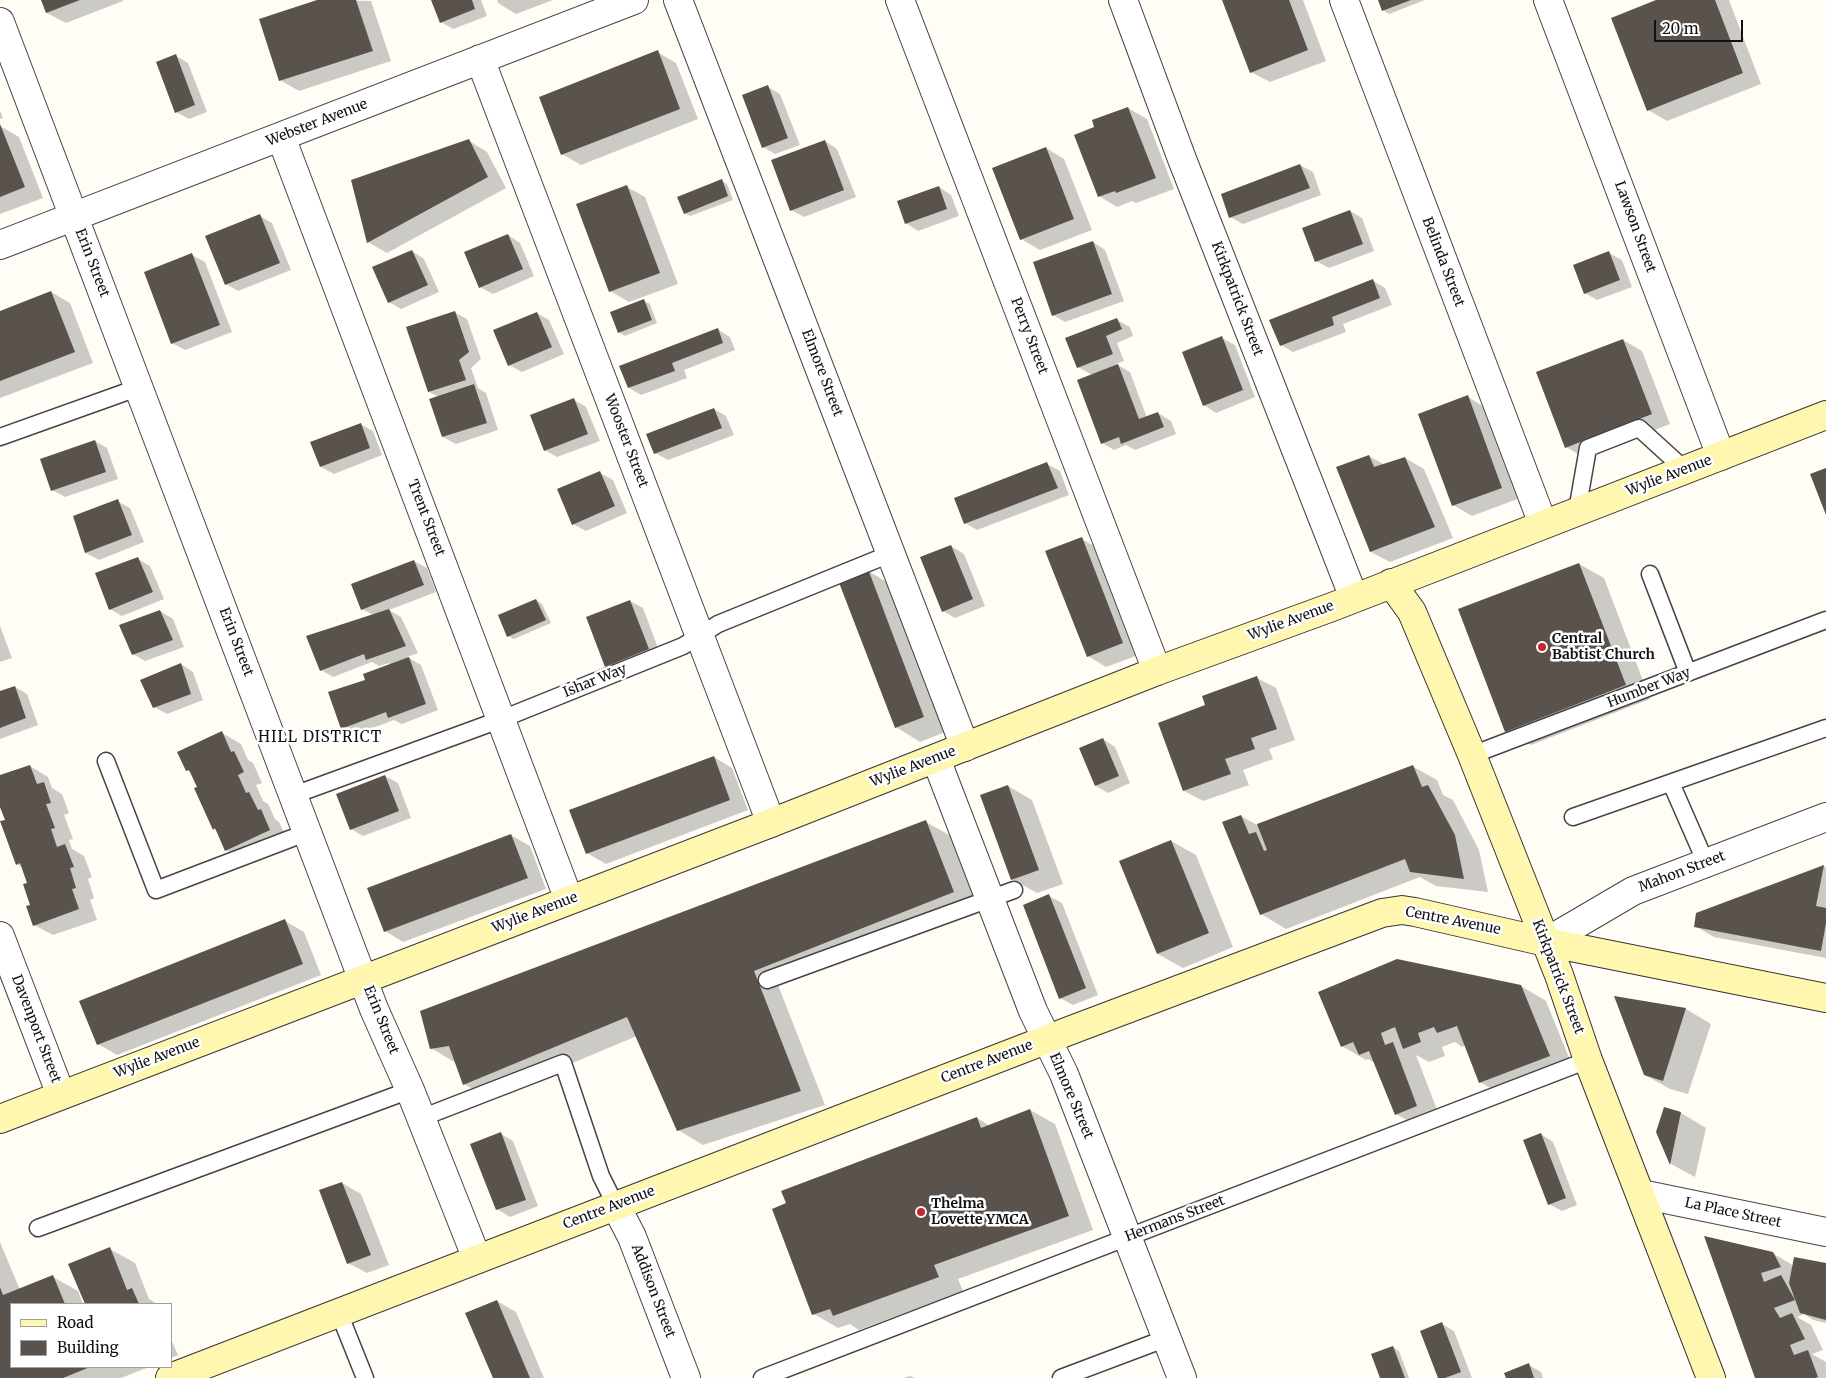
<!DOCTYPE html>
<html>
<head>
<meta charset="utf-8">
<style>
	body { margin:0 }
	#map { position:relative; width:1826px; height:1378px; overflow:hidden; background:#fffdf5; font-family:Merriweather,serif }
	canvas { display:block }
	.legend { position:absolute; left:10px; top:1303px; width:162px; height:65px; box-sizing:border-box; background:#fff; border:1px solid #a0a0a0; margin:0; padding:6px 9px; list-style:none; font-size:15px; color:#111 }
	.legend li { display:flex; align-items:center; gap:10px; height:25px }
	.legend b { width:25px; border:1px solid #a0a0a0 }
	.scale { position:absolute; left:1654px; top:20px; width:89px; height:22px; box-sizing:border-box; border:2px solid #111; border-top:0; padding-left:6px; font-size:15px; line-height:18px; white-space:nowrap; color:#111; -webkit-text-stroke:4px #fff; paint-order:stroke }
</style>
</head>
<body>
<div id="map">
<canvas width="1826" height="1378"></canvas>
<ul class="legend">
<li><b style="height:6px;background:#fff6b0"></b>Road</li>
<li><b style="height:14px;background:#5a524d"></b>Building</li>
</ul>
<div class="scale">20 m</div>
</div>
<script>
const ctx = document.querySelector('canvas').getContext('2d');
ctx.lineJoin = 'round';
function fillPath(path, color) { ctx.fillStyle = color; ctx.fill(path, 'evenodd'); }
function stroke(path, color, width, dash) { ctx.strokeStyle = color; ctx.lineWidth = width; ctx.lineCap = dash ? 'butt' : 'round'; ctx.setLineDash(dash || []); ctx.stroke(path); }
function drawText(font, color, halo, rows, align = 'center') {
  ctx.font = font + ' Merriweather,serif'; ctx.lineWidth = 5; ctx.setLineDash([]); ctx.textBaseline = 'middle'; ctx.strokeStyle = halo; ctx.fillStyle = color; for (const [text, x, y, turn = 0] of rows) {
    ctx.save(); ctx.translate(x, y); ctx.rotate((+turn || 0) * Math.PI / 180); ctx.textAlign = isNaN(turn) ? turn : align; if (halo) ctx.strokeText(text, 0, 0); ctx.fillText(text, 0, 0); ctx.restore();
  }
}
fillPath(new Path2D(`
	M42,0H123V1L66,23L47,13Z
	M321,0L371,1L391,61L299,91L280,80Z
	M432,0H481L487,16L453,29L441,22Z
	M497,0H553L516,14L498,3Z
	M1223,0H1303L1326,61L1270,82L1251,72Z
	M1379,0H1425L1389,14L1383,10Z
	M1660,0H1729L1761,84L1667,121L1648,110Z
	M657,52L676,63L698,119L581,165L562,154Z
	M176,56L188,63L207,112L189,119L176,112Z
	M768,87L780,94L800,145L775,154L763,147Z
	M1128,108L1147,119L1174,189L1136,203L1132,201L1117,207L1099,196L1096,128Z
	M0,111L3,118L0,119Z
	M0,126L19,137L43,198L0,214Z
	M469,141L487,152L506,188L387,253L368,242Z
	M825,141L837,149L856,197L804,217L791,210Z
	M1046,148L1064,159L1092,230L1040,250L1021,239Z
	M1300,165L1313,172L1321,195L1243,224L1230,217Z
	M722,181L727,184L733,200L690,216L685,213Z
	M627,187L645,197L678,284L629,302L610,291Z
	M939,187L951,195L959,216L918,231L906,223Z
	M1350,211L1362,218L1374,251L1329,268L1316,261Z
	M260,216L272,223L291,270L238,291L226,284Z
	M508,235L520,243L534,276L493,294L480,287Z
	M1093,242L1105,250L1124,301L1065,322L1053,315Z
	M412,251L424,259L439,292L401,309L389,302Z
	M1609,253L1622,260L1632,287L1597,300L1585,293Z
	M192,255L205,262L232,332L185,350L172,343Z
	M1372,280L1385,288L1392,305L1343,324L1346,332L1293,352L1281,345Z
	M51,292L70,303L93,363L0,398V312Z
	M644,301L650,304L657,323L625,336L619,332Z
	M454,312L467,319L481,359L471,368L478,388L486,393L498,430L456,444L443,437L431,400L439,397L429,392L408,328Z
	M537,313L549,320L564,354L522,372L509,365Z
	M1117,320L1130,327L1133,336L1117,343L1124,361L1116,364L1130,372L1147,418L1158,413L1171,421L1176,434L1135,450L1126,445L1114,450L1102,443L1092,375L1078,367Z
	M717,329L730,337L735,350L684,370L687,378L641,395L629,388Z
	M1222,338L1235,345L1255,397L1216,413L1204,405Z
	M1623,340L1642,351L1670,424L1585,458L1566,447Z
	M1468,397L1486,408L1520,498L1472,516L1453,505Z
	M574,400L586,407L600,441L557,457L545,450Z
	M714,409L726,416L734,435L668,460L655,453Z
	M360,424L373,431L382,455L334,474L321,467Z
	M95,441L107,448L118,479L65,497L52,490Z
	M1369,456L1385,465L1405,458L1424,469L1453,538L1390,562L1371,552Z
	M1047,464L1060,471L1069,495L977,530L965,523Z
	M600,473L613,480L627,513L586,531L573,524Z
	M117,501L130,508L144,542L99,560L86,553L75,517Z
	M1082,539L1101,550L1141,654L1106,667L1088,656Z
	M951,546L964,554L985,606L955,618L943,611Z
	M138,559L150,566L164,599L122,616L110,609Z
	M414,561L427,568L436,592L389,610L401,617L418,653L407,657L421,665L438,710L402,724L394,720L354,735L342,728L367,681L390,665L389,663L379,666L372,662L333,677L321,670L373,615L362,609Z
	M1579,564L1604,578L1650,699L1531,745L1506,731Z
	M868,571L892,585L948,731L920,742L896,727Z
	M536,600L542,604L551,623L514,639L508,636Z
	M630,601L643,608L661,656L618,673L606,666Z
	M160,611L173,619L184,647L145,661L133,654Z
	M0,626L12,658L0,662Z
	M181,664L193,672L203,700L167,714L154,707Z
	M1257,678L1276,688L1295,740L1269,749L1273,759L1243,770L1249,785L1203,801L1184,791L1207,706Z
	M15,687L27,694L38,725L0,739V692Z
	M222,733L241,744L248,760L253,763L262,783L256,785L263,801L268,804L275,819L279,822L288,841L245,861L226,850L217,831L214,829L192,773L187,770Z
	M1103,739L1115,747L1130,783L1108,793L1096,786Z
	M714,757L732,768L748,810L606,864L587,853Z
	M30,766L48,777L52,788L62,794L69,813L64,815L73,839L69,840L72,849L84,856L92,877L88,879L94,898L90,900L97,920L53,935L34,925L29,883L23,868L17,864L6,821L0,807V777Z
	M1412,766L1437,780L1443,795L1453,800L1479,850L1488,892L1436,886L1420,877L1286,929L1261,914L1241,816L1257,825Z
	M385,776L398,783L411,818L363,836L351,829Z
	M1008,786L1032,800L1063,884L1037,893L1012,879Z
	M926,822L951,836L978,906L778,985L825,1105L703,1145L678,1130L637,1036L489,1098L464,1084L456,1063L431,1048Z
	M511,835L530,846L546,889L403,942L385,931Z
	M1171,841L1196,855L1233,947L1183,968L1158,954L1120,862Z
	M1824,866L1826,868V958L1714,937L1695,926Z
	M1049,896L1062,903L1098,995L1073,1005L1060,998Z
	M285,921L304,932L321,975L117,1055L98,1044Z
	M1521,986L1546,1001L1574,1070L1505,1097L1480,1082L1466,1045L1462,1047L1455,1042L1442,1047L1445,1056L1429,1062L1416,1055L1441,1120L1421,1128L1396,1114L1375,1063L1368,1059L1366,1060L1342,1046L1320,993Z
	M1616,998L1686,1009L1711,1024L1688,1094L1670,1089L1645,1075Z
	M1665,1108L1681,1113L1706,1128L1695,1177L1671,1164L1657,1132Z
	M1030,1110L1055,1124L1093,1230L958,1279L963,1291L859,1330L850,1324L838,1328L814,1314L977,1118L990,1126Z
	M501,1134L513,1141L538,1206L510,1217L497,1209Z
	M1541,1134L1553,1142L1577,1205L1562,1211L1549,1204Z
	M342,1183L361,1194L389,1265L367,1273L348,1263Z
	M1706,1238L1772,1253L1791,1264L1793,1267L1826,1264V1323L1813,1320L1804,1314L1797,1317L1811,1325L1823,1350L1812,1354L1826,1362V1378H1757Z
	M0,1242L20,1290L53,1277L78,1291L83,1304H11V1367H149L121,1378H0Z
	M110,1249L135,1263L149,1299L157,1304H86L70,1265Z
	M497,1301L516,1312L544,1378H494Z
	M1442,1324L1454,1331L1472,1378H1440Z
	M171,1339L178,1355L171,1358Z
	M1393,1347L1399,1351L1409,1378H1381Z
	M1529,1365L1541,1372L1543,1378H1508Z
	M910,1376L915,1378H904Z`), '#0003');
fillPath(new Path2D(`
	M41,0H80L46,13Z
	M317,0H356L373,51L279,81L259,19Z
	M431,0H472L475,9L440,23Z
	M1222,0H1289L1308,50L1250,73Z
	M1378,0H1411L1382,11Z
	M1656,0H1715L1743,73L1647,111L1611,18Z
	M658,50L680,109L561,155L539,97Z
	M176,54L195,105L175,113L156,62Z
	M768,85L788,138L762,148L742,95Z
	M1128,107L1156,178L1116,193L1115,191L1098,197L1074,135L1094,127L1092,120Z
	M0,124L25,187L0,197Z
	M469,139L488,177L367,243L351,180Z
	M825,140L844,190L790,211L771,160Z
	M1046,147L1074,219L1020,240L992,168Z
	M1300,164L1310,188L1229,218L1221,194Z
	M722,179L728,196L684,214L677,197Z
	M627,185L660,273L609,292L576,204Z
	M939,186L947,209L905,224L897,201Z
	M1350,210L1363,244L1315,262L1302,228Z
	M260,214L280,263L225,285L205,236Z
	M508,234L523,269L479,288L464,252Z
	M1093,241L1112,294L1052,316L1033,262Z
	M412,250L428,285L388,303L372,267Z
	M1609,251L1620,280L1584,294L1573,265Z
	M192,253L220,325L171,344L144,272Z
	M1373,279L1380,298L1332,317L1334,325L1280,346L1269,320Z
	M51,291L75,352L0,381V311Z
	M644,299L652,320L618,333L610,312Z
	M455,311L469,352L459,360L466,380L428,392L406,327Z
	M537,312L552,347L508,366L493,330Z
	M1117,318L1122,329L1106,336L1113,354L1077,368L1065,338Z
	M718,328L723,343L672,363L675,371L628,388L619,366Z
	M1222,336L1243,390L1203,406L1182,352Z
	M1623,339L1652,414L1565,448L1536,372Z
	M1118,364L1139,419L1158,412L1164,427L1121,444L1119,437L1101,444L1077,380Z
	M474,384L487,423L442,437L429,399Z
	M1468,395L1502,488L1452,506L1418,414Z
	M574,398L588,434L544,451L530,415Z
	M714,408L722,428L654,454L646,434Z
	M361,423L370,448L320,467L310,442Z
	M95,440L106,472L51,491L40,459Z
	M1369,455L1374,467L1405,457L1435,527L1370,552L1336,467Z
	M1047,462L1058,488L964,524L954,498Z
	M1826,468V515L1810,474Z
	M600,471L615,506L572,525L557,489Z
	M118,499L132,535L85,553L73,516Z
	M1082,537L1123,643L1087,657L1045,551Z
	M951,545L973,599L942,612L920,557Z
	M138,557L153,592L109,610L95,573Z
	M414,560L424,585L361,610L351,584Z
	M1579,563L1626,685L1505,732L1458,609Z
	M868,569L924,717L895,728L838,580Z
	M536,599L546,620L507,637L498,615Z
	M630,600L649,649L605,667L586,617Z
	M389,609L406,646L366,660L364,654L320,671L306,636Z
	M160,610L173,640L132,655L119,625Z
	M409,657L426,704L388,718L386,712L341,729L328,692L365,680L363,674Z
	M181,663L191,694L153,708L140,680Z
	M1257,676L1277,729L1251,738L1255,749L1225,759L1231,774L1183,791L1158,723L1205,705L1202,696Z
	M15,686L26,718L0,728V691Z
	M222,731L231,752L234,751L244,772L238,775L246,793L249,792L258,810L261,809L270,830L225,851L215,828L213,830L194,788L197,787L189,770L186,771L177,752Z
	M1103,738L1119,776L1095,786L1079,748Z
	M714,756L730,800L586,854L569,810Z
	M30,765L37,784L44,782L51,803L46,804L55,828L51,829L57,847L65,844L74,867L70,868L76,888L72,889L79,909L33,926L26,906L30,905L23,884L27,883L20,863L16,865L0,821L5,820L0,807V775Z
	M1413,765L1422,787L1428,785L1455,835L1464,879L1410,872L1405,859L1260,915L1222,822L1241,815L1249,834L1256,832L1264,851L1267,850L1257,824Z
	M385,775L399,811L350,830L336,794Z
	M1008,785L1039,870L1011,880L980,795Z
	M926,820L954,892L754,971L801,1091L677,1131L627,1017L463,1085L449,1046L430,1049L420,1011Z
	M511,834L528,878L384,932L367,888Z
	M1171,840L1209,933L1157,954L1119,861Z
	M1824,865L1816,906L1826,908V923L1821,951L1694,927L1696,913Z
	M1049,894L1086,988L1059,999L1023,905Z
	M285,919L303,964L97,1045L79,1001Z
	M1397,959L1521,985L1550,1056L1479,1083L1457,1026L1437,1033L1434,1027L1418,1033L1421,1042L1403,1049L1395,1027L1381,1033L1385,1045L1393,1042L1417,1106L1395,1115L1369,1051L1359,1055L1353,1042L1341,1047L1318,992Z
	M1614,996L1686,1008L1663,1081L1644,1075Z
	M1664,1107L1681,1112L1670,1165L1656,1132Z
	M1030,1109L1069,1216L934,1265L939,1277L833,1316L830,1309L812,1315L772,1209L786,1203L781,1191L977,1117L981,1128Z
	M501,1132L526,1200L496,1210L470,1144Z
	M1541,1133L1566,1198L1548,1205L1523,1140Z
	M342,1182L371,1255L347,1264L319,1190Z
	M1704,1236L1773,1252L1781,1267L1761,1273L1764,1282L1781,1275L1795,1300L1774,1308L1780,1318L1792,1313L1805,1339L1790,1345L1794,1355L1808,1350L1818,1377L1815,1378H1755Z
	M110,1247L127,1290L132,1288L139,1304H85L68,1264Z
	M1794,1257L1826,1263V1320L1800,1313L1789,1283Z
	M53,1275L65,1304H11V1367H90L63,1378H0V1287L3,1295Z
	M497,1300L530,1378H493L465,1313Z
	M1442,1322L1461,1372L1445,1378H1438L1420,1331Z
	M1393,1346L1405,1378H1380L1371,1354Z
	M1529,1363L1534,1378H1506L1504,1373Z`), '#5a524d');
const lane = new Path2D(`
	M0,437L140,387
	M1577,511L1588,448L1639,428L1684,469
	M1650,574L1688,673
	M1472,755L1826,620
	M106,761L156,890L308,832
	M1671,783L1706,863
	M294,795L502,719L683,646L718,624L890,554
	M1573,817L1826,728
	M767,980L1014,890
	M421,1118L563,1063L601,1176L616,1206
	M38,1228L410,1090
	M339,1313L365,1378
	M762,1378L1588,1060
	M1061,1378L1167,1338`);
const street = new Path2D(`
	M678,0L965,747
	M900,0L1157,671
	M1123,0L1182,159L1354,598
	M1344,0L1543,524
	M1548,0L1721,456
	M0,22L374,1009L410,1090L477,1259
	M480,59L771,823
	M281,137L569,900
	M0,245L634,0
	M936,759L1033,1011L1064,1074L1182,1378
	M0,936L61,1095
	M1546,942L1633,891L1826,817
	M1641,1194L1826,1232
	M616,1206L632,1237L686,1378`);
const secondary = new Path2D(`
	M1391,583L1412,612L1472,755L1559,975L1588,1060L1711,1378
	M0,1119L771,823L1157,671L1332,607L1826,415
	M170,1378L1074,1029L1382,913L1402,910L1415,912L1546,942L1826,998`);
stroke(lane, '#444', 19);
stroke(street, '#444', 30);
stroke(secondary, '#333', 30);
stroke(lane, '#fff', 16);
stroke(street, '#fff', 28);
stroke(secondary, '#fff6b0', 28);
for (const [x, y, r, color] of [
	[1542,647,5,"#c4262e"],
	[921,1212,5,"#c4262e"]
]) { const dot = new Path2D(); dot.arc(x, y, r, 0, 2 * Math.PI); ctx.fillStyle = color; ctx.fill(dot); stroke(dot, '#fff', 2); }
drawText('14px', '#111', '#fff', [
	["Webster Avenue",317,123,-21],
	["Lawson Street",1635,227,70],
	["Belinda Street",1443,262,69],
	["Erin Street",92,263,69],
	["Kirkpatrick Street",1237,299,69],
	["Perry Street",1029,336,69],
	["Elmore Street",822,373,69],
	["Wooster Street",626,441,69],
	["Wylie Avenue",1669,476,-21],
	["Trent Street",426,518,69],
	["Wylie Avenue",1291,621,-20],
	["Erin Street",236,642,69],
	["Ishar Way",595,681,-22],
	["Humber Way",1649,688,-21],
	["Wylie Avenue",913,767,-21],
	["Mahon Street",1682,872,-21],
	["Wylie Avenue",535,913,-21],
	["Centre Avenue",1453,921,11],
	["Kirkpatrick Street",1558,977,69],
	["Erin Street",381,1020,68],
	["Davenport Street",36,1029,69],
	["Wylie Avenue",157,1058,-21],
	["Centre Avenue",987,1062,-21],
	["Elmore Street",1071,1096,67],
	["Centre Avenue",609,1208,-21],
	["La Place Street",1733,1213,12],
	["Hermans Street",1175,1219,-21],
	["Addison Street",653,1291,69]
]);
drawText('bold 14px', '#111', '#fff', [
	["Central",1552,639],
	["Babtist Church",1552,655],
	["Thelma",931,1204],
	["Lovette YMCA",931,1220]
], 'left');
ctx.letterSpacing = '1px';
drawText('15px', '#111', '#fff', [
	["HILL DISTRICT",320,738]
]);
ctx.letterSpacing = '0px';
</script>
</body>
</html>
